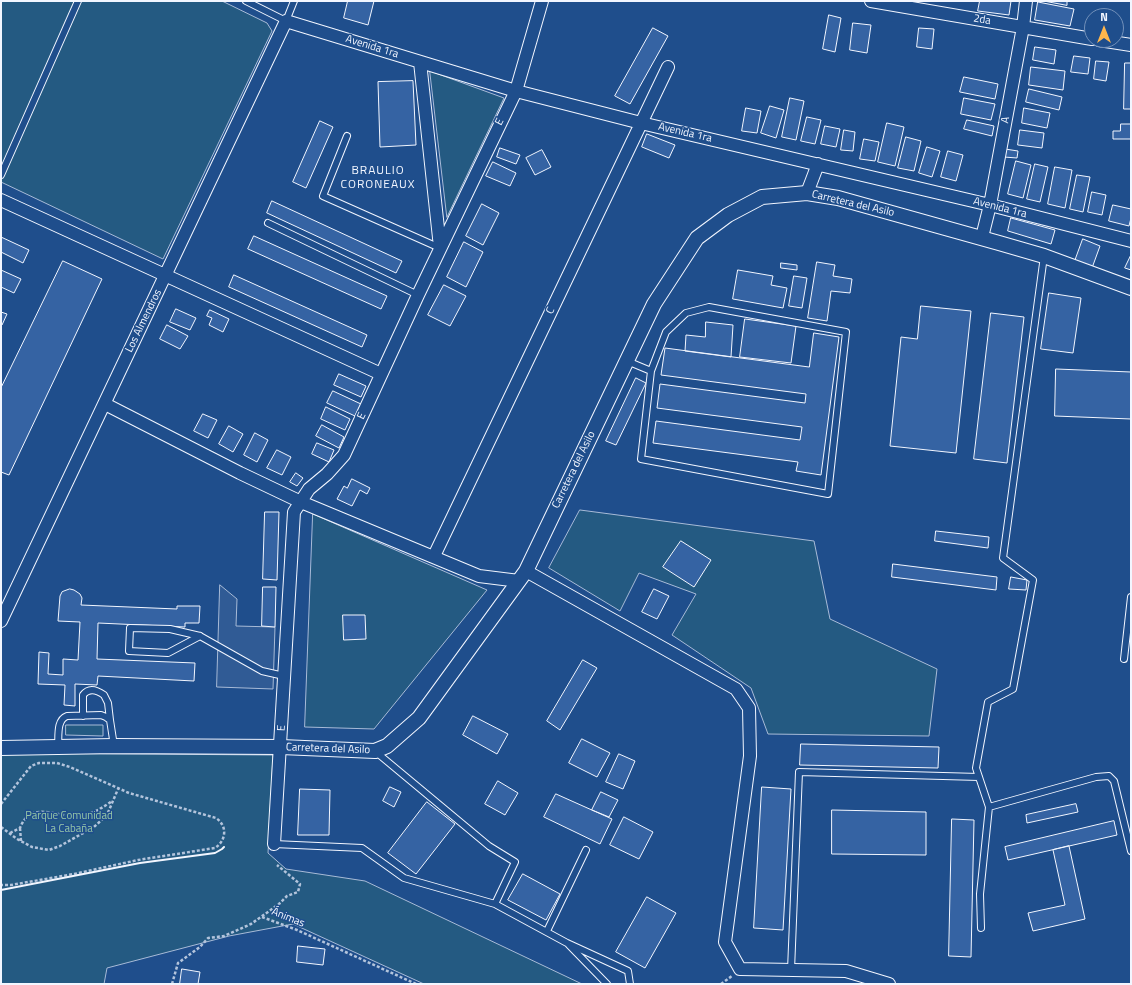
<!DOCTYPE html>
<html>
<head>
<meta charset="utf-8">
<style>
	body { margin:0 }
	#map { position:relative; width:1132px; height:985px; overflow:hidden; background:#1f4e8c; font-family:"Titillium Web",sans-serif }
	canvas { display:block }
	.frame { position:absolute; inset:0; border:2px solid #f2f6ff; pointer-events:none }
	.north { position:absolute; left:1084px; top:8px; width:40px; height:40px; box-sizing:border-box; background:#1f4e8c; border:1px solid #7391ba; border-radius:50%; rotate:0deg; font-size:11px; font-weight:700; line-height:16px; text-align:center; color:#f2f6ff }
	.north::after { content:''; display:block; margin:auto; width:14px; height:18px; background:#ffb74d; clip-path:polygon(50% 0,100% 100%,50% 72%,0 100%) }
</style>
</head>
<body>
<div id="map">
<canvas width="1132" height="985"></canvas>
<div class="frame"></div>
<div class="north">N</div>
</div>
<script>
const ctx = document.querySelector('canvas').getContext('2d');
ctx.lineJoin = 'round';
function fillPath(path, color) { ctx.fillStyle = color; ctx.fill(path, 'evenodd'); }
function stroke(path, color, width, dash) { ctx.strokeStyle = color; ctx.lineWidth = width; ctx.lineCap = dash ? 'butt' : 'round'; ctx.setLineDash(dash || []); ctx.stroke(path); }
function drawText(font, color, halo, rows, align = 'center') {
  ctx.font = font + ' "Titillium Web",sans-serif'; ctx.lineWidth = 3; ctx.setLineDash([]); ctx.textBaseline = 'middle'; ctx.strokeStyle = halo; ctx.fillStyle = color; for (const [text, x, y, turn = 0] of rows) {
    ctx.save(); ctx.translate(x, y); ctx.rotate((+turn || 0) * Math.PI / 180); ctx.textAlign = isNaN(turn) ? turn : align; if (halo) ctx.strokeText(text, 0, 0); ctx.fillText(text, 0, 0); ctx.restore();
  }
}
const green = new Path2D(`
	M1,1H222L267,23L272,31L163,259L1,182Z
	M430,71L504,98L447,217Z
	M580,510L814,541L830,619L937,669L929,736L768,734L751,688L672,635L696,594L639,573L620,611L549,568Z
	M313,514L487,590L374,729L305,727Z
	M66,725H103V736L66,735Z
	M1,753L273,755L268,853L286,869L365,881L582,984H424L293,924L229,936L107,968L104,984H1Z`);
fillPath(green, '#245a82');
stroke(green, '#a8bbd7', 1);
const parking = new Path2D(`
	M220,585L237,599L236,626L275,627L273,689L217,687Z`);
fillPath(parking, '#305b95');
stroke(parking, '#a8bbd7', 1);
const building = new Path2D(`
	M348,1H374L368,25L344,18Z
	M980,1H1011L1009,15L978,11Z
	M1044,1H1067V5Z
	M1038,2L1074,9L1070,26L1035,20Z
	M829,15L841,18L835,52L823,49Z
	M853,23L871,25L867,53L850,50Z
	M653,28L668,36L630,104L615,96Z
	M919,28L934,29L932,49L917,47Z
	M1035,47L1056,50L1054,64L1033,60Z
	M1074,56L1090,58L1088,74L1071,72Z
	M1096,61L1109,62L1106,81L1094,79Z
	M1125,63H1131V109H1124Z
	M1031,67L1065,71L1063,90L1029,85Z
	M964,77L998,84L995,99L960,92Z
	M413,81L416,145L380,147L378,82Z
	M1029,89L1062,97L1059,110L1026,102Z
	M790,98L804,101L796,140L782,137Z
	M964,98L995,104L991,120L961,114Z
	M770,106L784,110L776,138L761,133Z
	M746,108L761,111L757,133L742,131Z
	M1024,108L1050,113L1047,128L1022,123Z
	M807,117L821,120L815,144L801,141Z
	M967,120L994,126L992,136L964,129Z
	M320,121L333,127L306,188L293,182Z
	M887,123L904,127L895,166L878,162Z
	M1121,124H1131V139H1113V131H1120Z
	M825,126L840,129L836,147L821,144Z
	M844,130L855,132L853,151L841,150Z
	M1020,130L1044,133L1042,148L1018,145Z
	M647,134L675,145L669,158L642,147Z
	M906,137L921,141L914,171L898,168Z
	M864,139L879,142L875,161L860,159Z
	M927,147L940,151L932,177L919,173Z
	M500,148L520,155L516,164L497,157Z
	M1005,149L1018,151L1017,158L1004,157Z
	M542,150L551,167L535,175L526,158Z
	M948,151L963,155L956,181L941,177Z
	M1016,161L1031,165L1023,198L1008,194Z
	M493,162L516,173L510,186L486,176Z
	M1035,164L1048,167L1040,202L1027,199Z
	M1055,167L1072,170L1065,208L1048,204Z
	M1077,175L1090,177L1083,212L1070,209Z
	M1092,192L1106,195L1102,215L1088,212Z
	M272,201L402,261L396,273L267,213Z
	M482,204L499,213L483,245L466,236Z
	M1113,205L1131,209V218L1129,226L1109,221Z
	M1011,218L1055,230L1051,244L1008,231Z
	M254,236L387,296L381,309L248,249Z
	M1,237L29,250L23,263L1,252Z
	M1083,239L1100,246L1092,268L1075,261Z
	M464,242L483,252L466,287L447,277Z
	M1131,255V270L1125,268Z
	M63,261L102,279L9,475L1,472V388Z
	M817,262L835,265L833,276L852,279L850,293L831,291L827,321L808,318Z
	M781,263L797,265V270L781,268Z
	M1,270L21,279L14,293L1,287Z
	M738,270L773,276L771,285L787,288L783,308L733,299Z
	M234,275L367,335L362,347L229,287Z
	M794,276L807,278L802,308L789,306Z
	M444,285L466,296L450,326L428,315Z
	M1049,293L1081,298L1073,353L1041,349Z
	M921,306L971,311L956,453L890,446L901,337L917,339Z
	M176,309L196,318L190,330L170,322Z
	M210,310L229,319L223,332L209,325L212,318L207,316Z
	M1,312L7,314L2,325L1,324Z
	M991,313L1024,317L1007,463L974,459Z
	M745,319L796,326L791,363L740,357Z
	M706,322L733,325L731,357L685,351L686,335L705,337Z
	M167,325L188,336L180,349L160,339Z
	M814,333L839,337L821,475L796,471L798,462L653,443L656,421L800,440L802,427L657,408L660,384L805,403L806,394L661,375L665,348L809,367Z
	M1056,369L1131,372V419L1055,416Z
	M339,374L366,386L361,397L334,385Z
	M636,378L646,383L616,445L606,441Z
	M333,391L361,404L355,416L327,403Z
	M326,407L350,419L345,430L321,419Z
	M203,414L217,420L208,438L194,431Z
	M322,425L344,437L339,448L316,436Z
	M229,426L243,434L233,452L219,444Z
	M255,433L268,440L257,462L244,455Z
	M317,443L334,450L329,462L312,454Z
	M277,450L291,457L282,475L267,468Z
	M296,473L303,478L297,486L290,482Z
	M352,479L370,488L367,494L360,490L352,506L337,499L344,486L347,488Z
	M265,512H279L277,580L263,579Z
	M936,531L989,537L988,548L935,541Z
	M681,541L711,560L694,587L663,567Z
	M893,564L997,577L996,590L892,577Z
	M1011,577L1027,580L1026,590L1009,589Z
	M263,587H276L275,627L262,626Z
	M70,589L74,590L80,594L82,598L81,605L177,609V606H200L199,623H185V627L98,623L97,659L195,663L194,681L98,676L97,685L75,684V706L64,705L65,685L38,684L39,652L49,653L48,674L63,675V659L78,660L80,622L58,621L60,596L62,592Z
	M654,589L669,596L657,619L642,612Z
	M343,615H365L366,639L344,640Z
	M583,660L597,668L560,730L547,721Z
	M473,716L508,734L497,754L463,735Z
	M582,739L610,753L597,777L569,763Z
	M801,744L939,747L938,768L800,765Z
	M619,754L635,761L623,789L606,782Z
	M498,781L518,793L505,815L485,804Z
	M390,787L401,792L394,807L383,801Z
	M762,787L791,789L783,930L754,928Z
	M300,789L330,790L329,835H298Z
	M601,792L618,800L609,817L592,810Z
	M556,794L612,819L600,844L544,817Z
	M427,802L455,824L416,874L388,853Z
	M1076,804L1078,812L1027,823L1026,815Z
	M832,810L926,812V855L832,854Z
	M624,817L653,832L639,859L610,845Z
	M952,819L974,820L971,957L949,956Z
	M1114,821L1117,835L1008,860L1005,847Z
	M1069,846L1085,919L1033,931L1028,913L1065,905L1053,850Z
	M523,874L560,894L546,920L508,900Z
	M647,897L676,913L645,968L616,952Z
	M298,946L325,949L323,965L297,962Z
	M182,969L200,972L198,984H180Z`);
fillPath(building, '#3563a3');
stroke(building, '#f2f6ff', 1);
const service = new Path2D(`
	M246,1L286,21L294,1
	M347,136L323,196L440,248
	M1,175L78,1
	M268,223L418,295
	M627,361L651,371L666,332L686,313L709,307L846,332L828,494L641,459L651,371
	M200,636L168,653L129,651L130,628L170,629L200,636L262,671L284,676
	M1124,659L1131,597
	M83,716V695C89,687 97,690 104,695L108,703L110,720
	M58,747C59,737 56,720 67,716L101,715L106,717L110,720L114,746
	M376,752L489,846L515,862L495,904
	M989,807L1096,777L1109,776L1114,781L1131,851
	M274,844L362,848L404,878L495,904L567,943L628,971L630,984
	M981,928L980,894L989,807L976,768L988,702L1013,689L1033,580L1003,558L1044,256
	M547,931L586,850
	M569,945L607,984
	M791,970L799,772L979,777`);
const minor = new Path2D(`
	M871,1L1092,39
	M1099,40L1131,45
	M420,62L440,247
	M807,193L818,164
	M1,200L381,374
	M982,237L990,205L1023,27L1026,1
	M105,404L240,473L301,502L479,576L519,581
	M434,556L668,67
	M526,571L736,689L749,708L750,756L725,942L740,969L846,971L889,984
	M1,621L286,21L516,91L641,123L990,205L1131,241
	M274,844L294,512L309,489L327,474L344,455L418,295L516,91L542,1`);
const tertiary = new Path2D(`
	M1,748L114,746L281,747L375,751L387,746L419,718L526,571L654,304L697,238L728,215L762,197L807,193L838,198L999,243L1044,256L1131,288`);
stroke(service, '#f2f6ff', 8);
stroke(minor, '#f2f6ff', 14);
stroke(tertiary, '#f2f6ff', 16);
stroke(new Path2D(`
	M1,804L31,766L39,763H57L70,767L129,793L216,818C228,826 226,841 215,848L138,860L74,874L11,885H1
	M1,827L17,839L32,847L49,850L60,846L94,827L107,815L118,789
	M20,828L21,841
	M10,833L20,828C30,801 54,816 75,816C89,816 101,809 112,801
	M262,917L297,930L416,984
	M172,984L178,963L200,947L208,938L224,936L251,924L279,904L287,896L298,892L300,884L277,865
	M721,984L732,976`), '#b3c4dc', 2.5, [3, 2]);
stroke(service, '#1f4e8c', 6);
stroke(minor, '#1f4e8c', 12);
stroke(tertiary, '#1f4e8c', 14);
stroke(new Path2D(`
	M1,890L140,863L215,853L222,849L224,847`), '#f2f6ff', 2);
drawText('11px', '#f2f6ff', '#1f4e8c', [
	["2da",982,20,10],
	["Avenida 1ra",372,47,17],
	["A",1006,120,-80],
	["E",500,122,-63],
	["Avenida 1ra",685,133,13],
	["Carretera del Asilo",853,204,13],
	["Avenida 1ra",1000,208,14],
	["C",551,311,-64],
	["Los Almendros",144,321,-64],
	["E",362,416,-65],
	["Carretera del Asilo",574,470,-64],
	["E",282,728,-87],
	["Carretera del Asilo",328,749,2],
	["Ánimas",288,918,22]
]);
drawText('11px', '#97c8a6', '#1f4e8c', [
	["Parque Comunidad",69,816],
	["La Cabaña",69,829]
]);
ctx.letterSpacing = '1px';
drawText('12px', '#f2f6ff', '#1f4e8c', [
	["BRAULIO",378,171],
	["CORONEAUX",378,185]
]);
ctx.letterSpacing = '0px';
</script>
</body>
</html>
